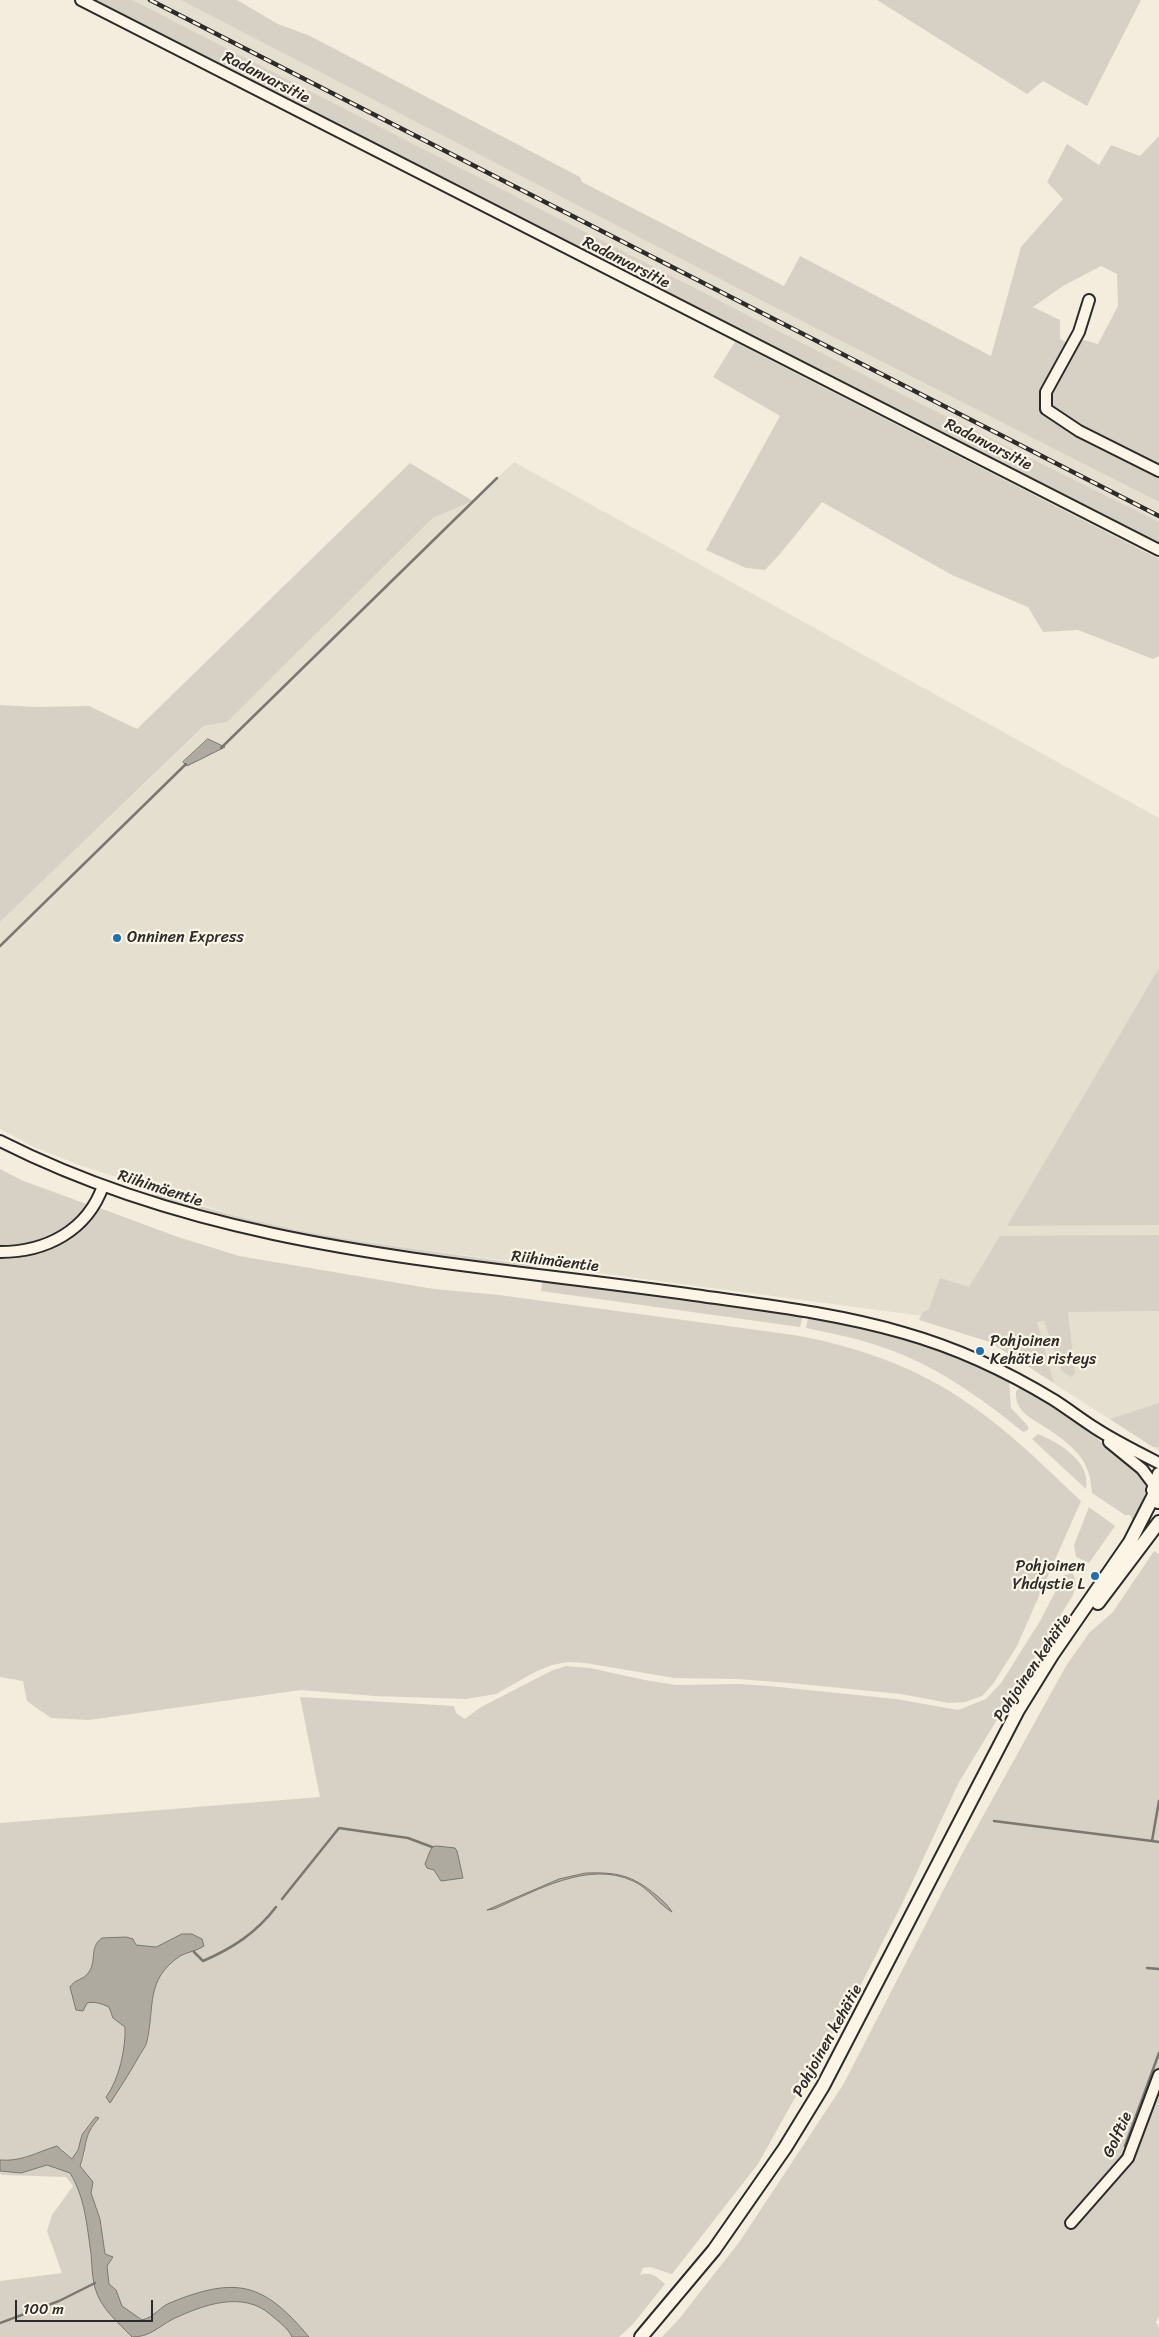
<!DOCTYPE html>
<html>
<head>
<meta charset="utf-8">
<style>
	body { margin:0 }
	#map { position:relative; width:1159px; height:2337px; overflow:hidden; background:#f4edde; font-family:Sriracha,sans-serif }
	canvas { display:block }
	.scale { position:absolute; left:15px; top:2300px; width:138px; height:22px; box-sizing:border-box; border:2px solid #2b2b2b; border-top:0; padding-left:6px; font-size:15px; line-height:18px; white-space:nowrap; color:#2b2b2b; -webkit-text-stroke:4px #fcf5e5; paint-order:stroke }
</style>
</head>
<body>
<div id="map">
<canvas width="1159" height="2337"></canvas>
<div class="scale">100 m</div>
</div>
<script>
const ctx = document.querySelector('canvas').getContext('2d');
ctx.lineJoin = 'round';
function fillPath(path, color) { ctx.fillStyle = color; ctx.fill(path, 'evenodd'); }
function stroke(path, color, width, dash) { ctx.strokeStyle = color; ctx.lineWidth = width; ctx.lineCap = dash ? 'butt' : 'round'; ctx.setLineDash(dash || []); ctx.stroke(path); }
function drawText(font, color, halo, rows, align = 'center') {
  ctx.font = font + ' Sriracha,sans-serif'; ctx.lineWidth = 4.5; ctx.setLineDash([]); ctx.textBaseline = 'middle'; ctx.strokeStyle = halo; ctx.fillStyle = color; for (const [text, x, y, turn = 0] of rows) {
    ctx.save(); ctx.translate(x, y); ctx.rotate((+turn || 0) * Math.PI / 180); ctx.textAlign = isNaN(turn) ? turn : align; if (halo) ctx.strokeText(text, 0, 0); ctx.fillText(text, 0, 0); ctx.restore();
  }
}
fillPath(new Path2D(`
	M100,0H181L233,26L778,309L1159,502V541Z
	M514,462L1159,818V1451L965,1326L923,1316L358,1241L297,1230L240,1217L79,1165L34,1147L0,1129V922L205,726L227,722L433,518L473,501Z`), '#e5dfd0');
fillPath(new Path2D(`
	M88,0H132L923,405L1159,522V547Z
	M181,0H237L278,24L308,35L580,177L582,182L784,286L800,256L991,356L1021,247L1063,199L1047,182L1067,144L1099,165L1111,145L1140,156L1159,136V466L1056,414L1048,403L1078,341L1084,340L1098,344L1118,306L1117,274L1101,266L1063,286L1033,307L1060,320V339L1070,344C1059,364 1037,390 1044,413L1159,473V502L778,309Z
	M877,0H1141L1087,106L1043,81L1027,94Z
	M735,342L1159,559V656L1153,659L1078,630L1043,632L1028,607L952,575L822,502L780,554L765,570L746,568L706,550L780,416L713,377Z
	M410,463L473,501L433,518L227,722L204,726L0,922V705L37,707L89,706L137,729Z
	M1159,968V1225L1007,1226Z
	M0,1169L21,1180L92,1206C61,1235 44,1246 0,1246Z
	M153,1193L240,1217L297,1230L358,1241L537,1266L535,1269C406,1252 276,1237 152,1197Z
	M97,1207L175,1236L239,1256L434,1289L499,1295L794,1335C856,1346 917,1367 969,1404C1010,1432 1045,1467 1081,1501L1017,1646L993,1684L982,1696L965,1702L949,1703L901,1694L790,1683L737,1679L674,1678L585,1663L568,1662L552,1665L535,1672L496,1694L466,1699L375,1696L301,1690L89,1720L51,1718L27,1701L23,1681L0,1677V1255L47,1249Z
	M1159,1235V1311L1068,1312L1075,1373L1071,1377L1062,1371L1044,1321L1037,1322L1054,1383L990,1342L919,1320L923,1312L929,1309L940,1278L969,1287L1000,1236Z
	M544,1281L803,1316L800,1327L541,1291L542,1283Z
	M808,1318C827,1319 847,1325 865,1329C917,1341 961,1357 1009,1381L1011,1408L1028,1426V1430L1023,1432C979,1396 931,1362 876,1345C853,1337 829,1333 806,1328Z
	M1021,1387L1078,1423L1140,1474C1151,1490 1142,1506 1133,1521L1130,1515H1125L1092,1493C1091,1479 1088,1465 1078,1454C1071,1445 1058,1436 1048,1429C1034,1419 1014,1413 1016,1391Z
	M1159,1403V1447H1153L1110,1419Z
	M1038,1434C1058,1442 1092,1462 1086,1489L1032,1439Z
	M1089,1507L1115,1526L1089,1563L1076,1557L1074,1545Z
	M1154,1551L1159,1554V2316L1156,2322L1159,2328V2337H662L679,2319L740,2241L843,2085L962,1854L1066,1666L1089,1633L1113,1612Z
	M1073,1573L1076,1583L1073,1595L959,1782L902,1904L851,2004L834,2032L817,2049L797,2094L758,2164L672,2274L650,2267L643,2268L640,2275C650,2271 658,2277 665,2284L633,2324L619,2337H0V2281L62,2273L47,2231L52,2215L73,2186L66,2177L3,2175L0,2174V2171L21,2173L47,2165L70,2173C87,2199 89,2237 92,2268L113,2257L105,2254L100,2219L91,2193L93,2185L80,2166L85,2154L82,2136L78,2150L72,2159L61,2148C53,2150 44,2150 36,2153C24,2157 14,2161 0,2160V1823L320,1797L300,1697L454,1706L456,1713L465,1719L481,1707L551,1671L566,1666L590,1668L645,1680L676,1685L739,1684L769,1686L896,1699L958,1710L986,1699L1001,1683L1040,1621L1064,1575Z`), '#d6d1c4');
const water = new Path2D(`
	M208,739L225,747L187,766L183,762Z
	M437,1846L455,1848L457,1851L463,1878L441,1881L434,1870L427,1868L425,1864C427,1859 429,1853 432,1847Z
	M586,1873C617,1872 632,1875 656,1895C662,1900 668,1905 672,1912C658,1904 649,1888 633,1881C588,1860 536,1891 494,1909L487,1910L559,1879Z
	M182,1934H192L202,1939L204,1946C197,1951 187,1952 180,1956C145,1980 155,2006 147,2041C146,2047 141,2052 138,2058C129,2074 120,2088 110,2103L106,2097C119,2080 126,2048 125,2027L113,2018L109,2007C102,2004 95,2001 87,2003L83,2011L76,2010L70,1987C75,1979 84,1980 89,1972C97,1960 89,1947 102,1938L126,1937L133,1939L136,1945L156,1947Z
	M96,2117L99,2118C82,2137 88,2144 80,2166L93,2182L91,2193L100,2219L105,2254L113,2257L107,2266L109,2284L116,2290L122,2306L142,2320C155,2317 160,2306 172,2302C237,2276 264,2283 309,2337H292C288,2328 279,2322 271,2315C243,2290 203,2305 173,2319C158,2327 150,2337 132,2337C118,2322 101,2309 95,2288C92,2277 92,2265 91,2254C87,2226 85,2197 70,2173L47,2165L21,2173L0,2171V2160C21,2162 37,2152 57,2146L72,2159L78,2150L82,2135Z`);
fillPath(water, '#afaaa0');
stroke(water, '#7a7771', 1);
stroke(new Path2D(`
	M221,748L497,478
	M0,946L186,764
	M1159,1801L1152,1841L1159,1842
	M994,1821L1152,1841
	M282,1899L339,1828L408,1838L432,1847
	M194,1952L203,1961C233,1948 256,1933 276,1907
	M1147,1968L1159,1969
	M1125,2146L1159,2053
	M0,2323L59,2301L95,2283`), '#7a7771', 2.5);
const minor = new Path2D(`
	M81,0L1159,550
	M1089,300L1079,332L1046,392V409L1079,431L1159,471
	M0,1141C219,1252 456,1261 694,1295C764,1305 836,1313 904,1333C957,1348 1008,1372 1054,1400C1068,1409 1081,1419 1095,1428C1115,1441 1137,1452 1159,1463
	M0,1252C46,1252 87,1231 103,1186
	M1109,1442L1142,1469L1154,1485
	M1071,2223L1128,2158L1159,2075`);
const major = new Path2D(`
	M1158,1502L1153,1490L1159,1474
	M1098,1603L1159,1522
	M641,2337L714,2250L785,2148L823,2086L1018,1710L1052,1655L1130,1542L1154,1495`);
stroke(minor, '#2b2b2b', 14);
stroke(major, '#2b2b2b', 16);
stroke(minor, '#fcf5e5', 10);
stroke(major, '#fcf5e5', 12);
const rail = new Path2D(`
	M150,0L1159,516`);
stroke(rail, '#2b2b2b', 4.5);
stroke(rail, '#fcf5e5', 2.5, [8]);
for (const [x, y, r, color] of [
	[117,938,5,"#1f6fb2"],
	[980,1351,5,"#1f6fb2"],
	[1095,1576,5,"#1f6fb2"]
]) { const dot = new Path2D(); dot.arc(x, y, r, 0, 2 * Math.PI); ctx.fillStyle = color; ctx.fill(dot); stroke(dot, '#fcf5e5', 2); }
drawText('16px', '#2b2b2b', '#fcf5e5', [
	["Radanvarsitie",266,78,27],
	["Radanvarsitie",626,263,27],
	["Radanvarsitie",988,445,27],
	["Riihimäentie",160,1189,18],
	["Riihimäentie",555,1262,7],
	["Pohjoinen kehätie",1033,1668,-56],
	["Pohjoinen kehätie",828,2041,-61],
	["Golftie",1118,2135,-65]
]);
drawText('16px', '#2b2b2b', '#fcf5e5', [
	["Onninen Express",127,938],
	["Pohjoinen",990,1342],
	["Kehätie risteys",990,1360],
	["Pohjoinen",1085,1567,"right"],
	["Yhdystie L",1085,1585,"right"]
], 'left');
</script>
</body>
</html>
